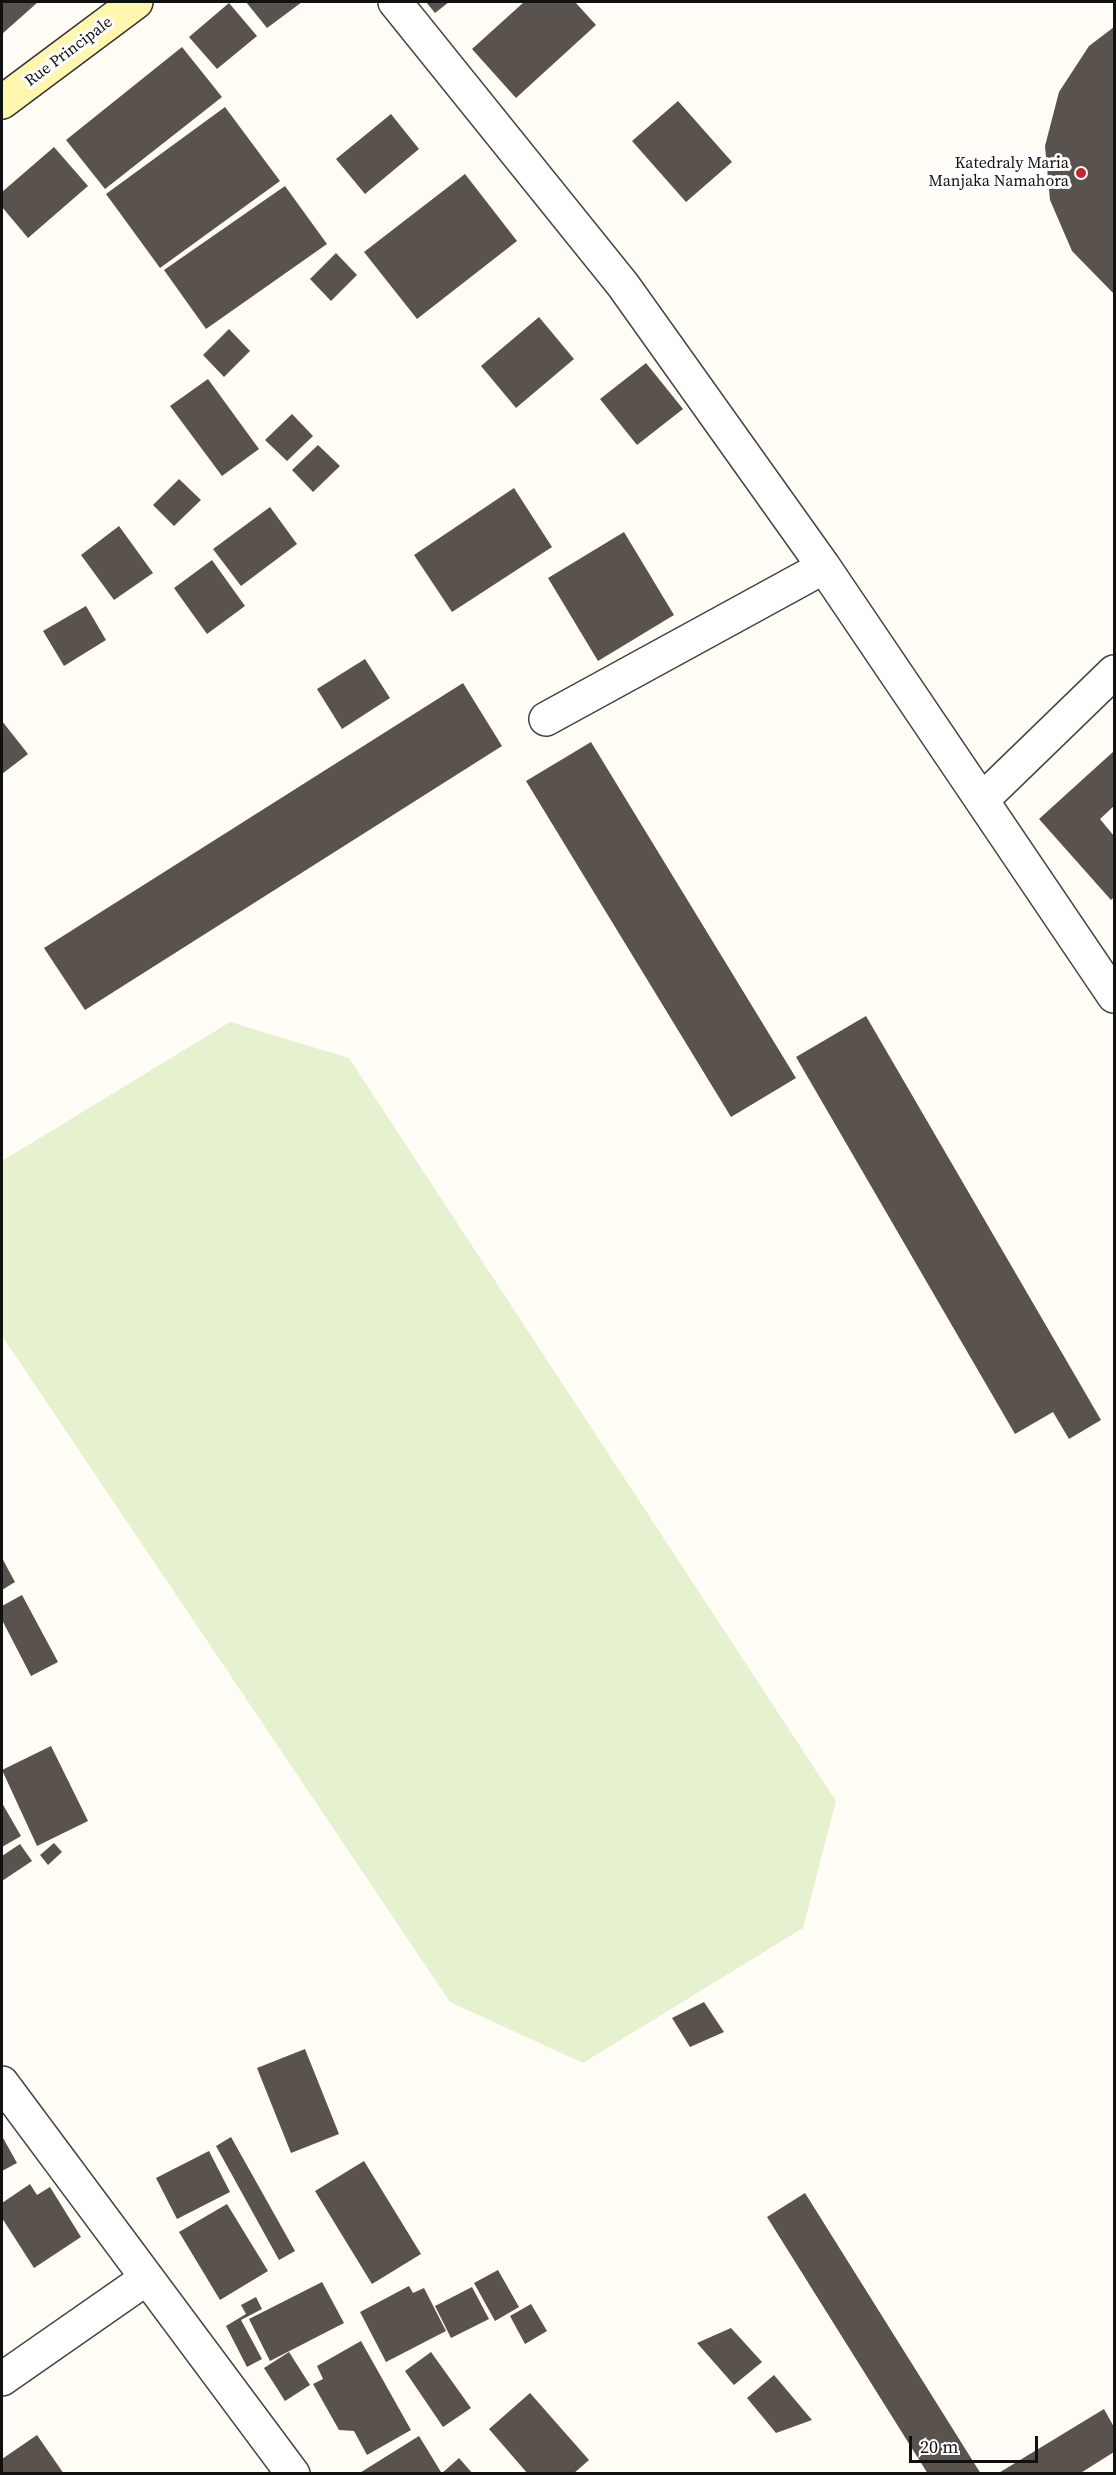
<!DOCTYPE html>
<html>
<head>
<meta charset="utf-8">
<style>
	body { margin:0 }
	#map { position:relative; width:1116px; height:2475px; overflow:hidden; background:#fffdf5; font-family:"Source Serif 4",serif }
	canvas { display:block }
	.frame { position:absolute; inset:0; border:3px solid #111; pointer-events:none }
	.scale { position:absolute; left:909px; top:2436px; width:129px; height:27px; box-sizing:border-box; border:3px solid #111; border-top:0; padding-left:8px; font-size:18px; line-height:21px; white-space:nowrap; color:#111; -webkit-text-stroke:4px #fff; paint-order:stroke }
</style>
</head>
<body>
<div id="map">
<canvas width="1116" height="2475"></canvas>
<div class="frame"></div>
<div class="scale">20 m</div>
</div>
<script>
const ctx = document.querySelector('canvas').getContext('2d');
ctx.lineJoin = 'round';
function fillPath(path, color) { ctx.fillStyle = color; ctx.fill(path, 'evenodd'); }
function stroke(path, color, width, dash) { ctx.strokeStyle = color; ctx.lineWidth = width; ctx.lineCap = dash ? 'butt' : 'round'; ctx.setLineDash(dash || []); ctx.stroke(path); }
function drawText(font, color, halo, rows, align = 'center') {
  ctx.font = font + ' "Source Serif 4",serif'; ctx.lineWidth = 6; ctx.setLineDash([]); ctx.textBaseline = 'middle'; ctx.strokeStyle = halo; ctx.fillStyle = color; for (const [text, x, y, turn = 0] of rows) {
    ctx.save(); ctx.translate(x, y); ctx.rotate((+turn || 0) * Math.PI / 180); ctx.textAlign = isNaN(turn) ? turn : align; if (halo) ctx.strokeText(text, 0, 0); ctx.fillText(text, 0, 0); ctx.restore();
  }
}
fillPath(new Path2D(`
	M230,1022L349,1058L836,1801L803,1928L583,2063L450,2002L2,1336V1161Z`), '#e6f2cf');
fillPath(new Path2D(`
	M2,2H38L2,34Z
	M246,2H302L267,28Z
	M426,2H449L435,13Z
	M524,2H575L596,25L516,98L472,49Z
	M229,3L257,36L217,69L189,37Z
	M1114,27V294L1072,251L1050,200L1045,146L1059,92L1089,46Z
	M182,47L222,97L105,189L66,140Z
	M678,101L732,162L686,202L632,141Z
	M225,107L280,181L160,268L106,194Z
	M391,114L419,149L365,194L336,159Z
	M54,147L88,186L28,238L2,207V192Z
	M465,174L517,241L417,319L364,252Z
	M285,186L327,244L206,329L164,270Z
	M336,253L357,275L331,301L310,279Z
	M539,317L574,359L516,408L481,366Z
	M229,329L250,351L224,377L203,355Z
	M646,363L683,409L637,445L600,399Z
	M208,379L259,449L222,476L170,406Z
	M292,414L313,436L287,461L265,440Z
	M318,445L340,466L313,492L292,470Z
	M179,479L201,500L174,526L153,505Z
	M514,488L552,547L452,612L414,555Z
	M270,507L297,544L241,586L213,549Z
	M119,526L153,573L114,600L81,555Z
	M624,532L674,615L598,661L548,578Z
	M212,560L245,606L207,634L174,588Z
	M86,606L106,640L64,666L43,631Z
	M365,659L390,698L342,729L317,689Z
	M463,683L502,746L85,1010L44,948Z
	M2,721L28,754L2,774Z
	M591,742L796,1078L731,1117L526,781Z
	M1114,751V806L1100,819L1114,836V897L1111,900L1039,819Z
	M866,1016L1101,1420L1069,1439L1053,1412L1015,1434L796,1057Z
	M2,1558L15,1582L2,1590Z
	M22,1595L58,1662L31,1676L2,1620V1606Z
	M51,1746L88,1821L37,1846L2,1770Z
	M2,1803L21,1836L2,1847Z
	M54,1843L62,1852L48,1865L40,1855Z
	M20,1844L32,1861L2,1881V1856Z
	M704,2002L724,2032L690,2047L672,2018Z
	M305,2049L339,2134L291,2153L257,2068Z
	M2,2136L17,2163L2,2171Z
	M231,2137L295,2251L279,2260L216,2146Z
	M209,2151L230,2192L177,2219L156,2178Z
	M364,2161L421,2254L372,2284L315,2191Z
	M30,2184L37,2195L50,2187L81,2237L34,2268L2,2218V2203Z
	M805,2193L981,2474H928L767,2217Z
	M227,2204L268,2271L220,2300L179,2232Z
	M498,2270L519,2307L495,2321L474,2283Z
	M322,2282L344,2323L270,2361L249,2319Z
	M409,2286L413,2293L424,2288L446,2331L386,2362L360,2312Z
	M472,2287L489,2319L451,2338L435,2306Z
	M256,2297L262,2309L241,2320L262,2359L247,2367L226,2326L246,2314L241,2305Z
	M531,2304L547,2331L525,2344L510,2316Z
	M731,2328L762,2362L734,2385L697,2343Z
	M361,2341L411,2430L367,2455L354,2431L339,2430L313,2384L323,2379L317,2366Z
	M289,2352L310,2385L285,2401L264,2368Z
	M431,2352L471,2408L443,2427L405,2371Z
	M774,2375L812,2420L776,2433L747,2398Z
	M530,2393L589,2460L573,2474H528L489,2429Z
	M1104,2409L1114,2427V2452L1079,2474H997Z
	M37,2435L64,2474H2V2459Z
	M419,2436L441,2472L358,2474Z
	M459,2458L473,2474H441Z`), '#5a524d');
const street = new Path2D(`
	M395,2L623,285L824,567L1114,996
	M546,719L824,567
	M982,800L1114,672
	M2,2083L293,2474
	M2,2379L147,2278`);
const secondary = new Path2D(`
	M2,102L136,2`);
stroke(street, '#444', 36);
stroke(secondary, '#333', 36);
stroke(street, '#fff', 33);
stroke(secondary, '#fff6b0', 33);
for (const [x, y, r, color] of [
	[1081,173,6,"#c4262e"]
]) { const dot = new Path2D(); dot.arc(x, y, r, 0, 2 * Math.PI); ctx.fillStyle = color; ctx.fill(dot); stroke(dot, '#fff', 2); }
drawText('16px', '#111', '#fff', [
	["Rue Principale",69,52,-37]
]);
drawText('16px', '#111', '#fff', [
	["Katedraly Maria",1069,164],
	["Manjaka Namahora",1069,182]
], 'right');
</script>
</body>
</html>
